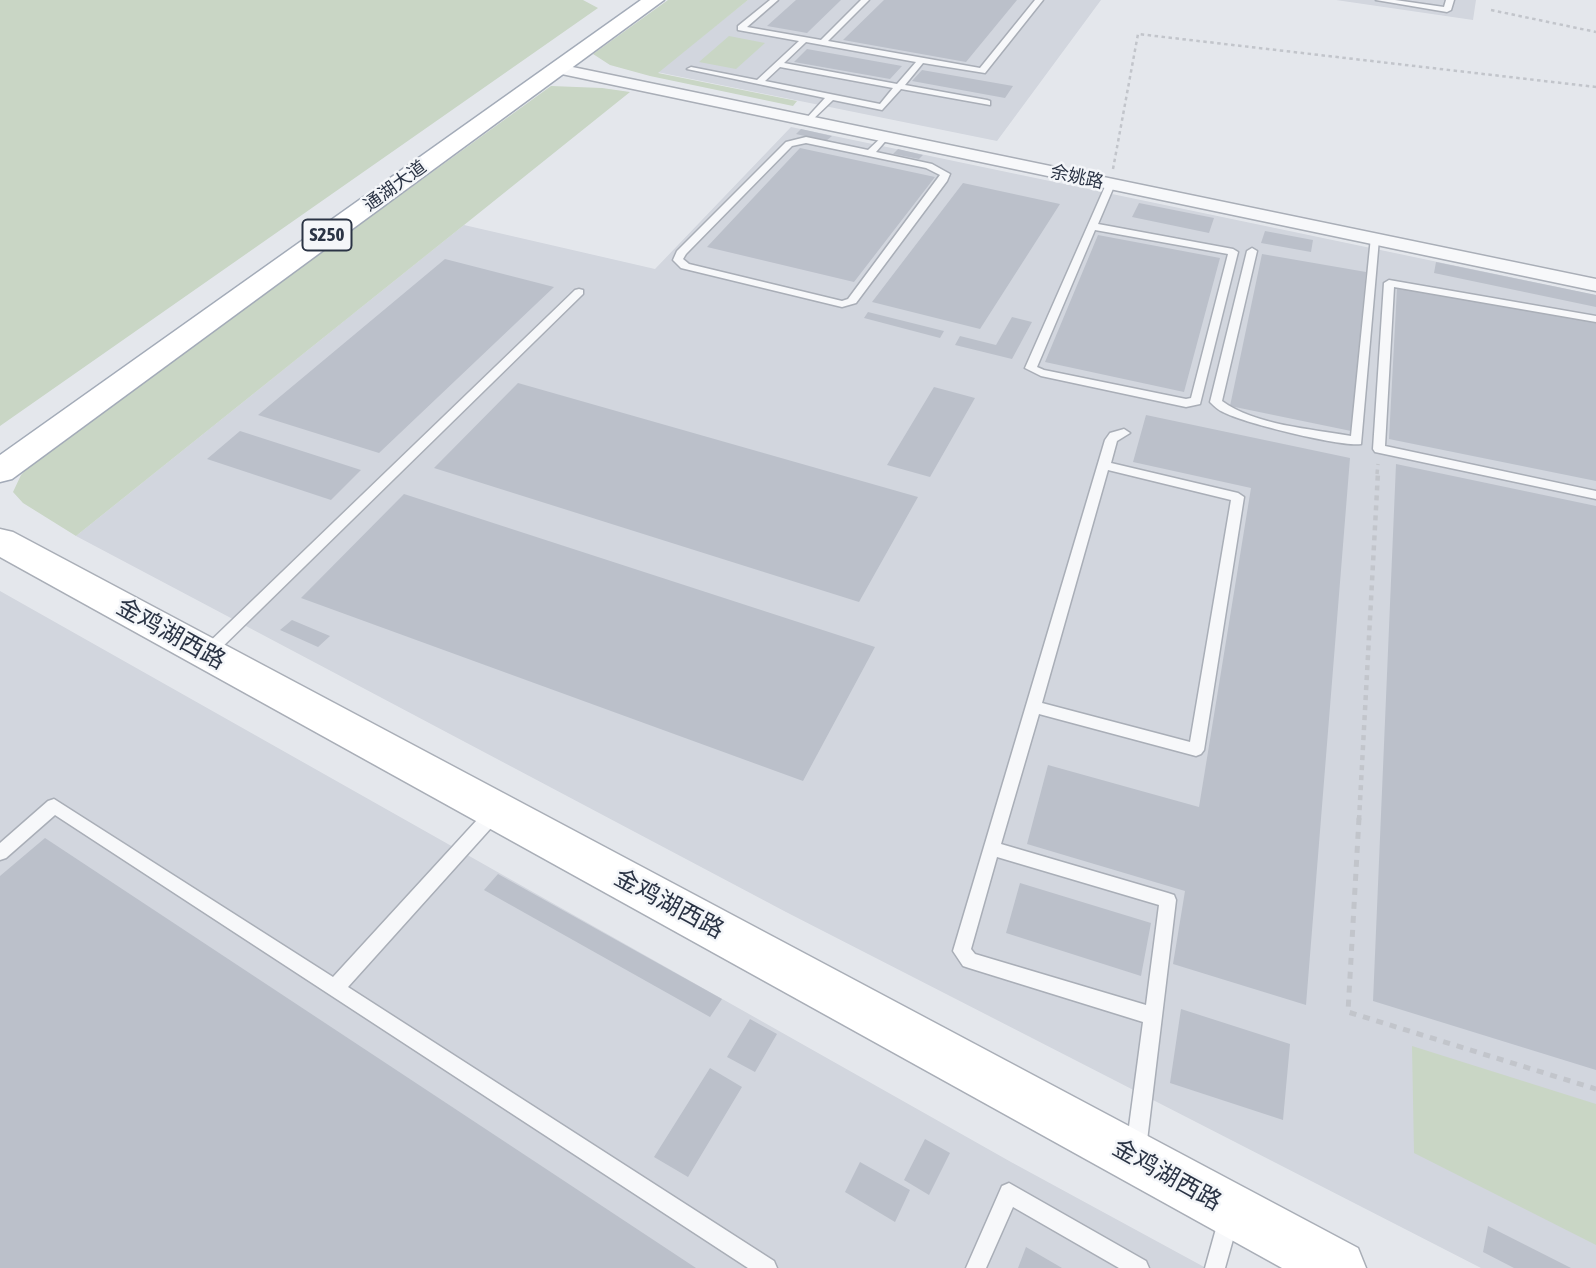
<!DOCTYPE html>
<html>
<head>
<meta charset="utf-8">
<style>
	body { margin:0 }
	canvas { display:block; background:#e4e7ec }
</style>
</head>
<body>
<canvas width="1596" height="1268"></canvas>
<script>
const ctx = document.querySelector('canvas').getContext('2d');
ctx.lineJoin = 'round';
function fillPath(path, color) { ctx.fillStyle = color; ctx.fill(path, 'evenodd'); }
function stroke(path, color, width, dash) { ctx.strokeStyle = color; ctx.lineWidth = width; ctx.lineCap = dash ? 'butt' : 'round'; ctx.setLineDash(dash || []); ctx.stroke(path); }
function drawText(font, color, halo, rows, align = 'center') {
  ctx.font = font + ' "Asap Condensed","Noto Sans SC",sans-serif'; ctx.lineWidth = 5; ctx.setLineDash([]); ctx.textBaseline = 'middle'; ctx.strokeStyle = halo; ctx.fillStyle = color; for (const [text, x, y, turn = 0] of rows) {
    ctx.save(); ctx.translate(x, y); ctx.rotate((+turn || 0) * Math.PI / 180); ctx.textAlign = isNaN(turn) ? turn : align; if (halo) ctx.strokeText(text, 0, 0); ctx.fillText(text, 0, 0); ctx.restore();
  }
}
fillPath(new Path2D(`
	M748,0H1101L997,141L657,72Z
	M1336,0H1476L1473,20Z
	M791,127L1596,295V1268H1481L786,912L76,536L464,225L655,269Z
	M0,591L1011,1162L1206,1268H0Z`), '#d2d6de');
fillPath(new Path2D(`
	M0,0H583L598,8L0,426Z
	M668,0H748L658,73L797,101L793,106L650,76L610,65L593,54Z
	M729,36L765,43L736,69L699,62Z
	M551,86L602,88L630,92L76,536L23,503L13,492L21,475L35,460Z
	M1412,1046L1596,1104V1245L1414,1153Z`), '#c9d6c5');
fillPath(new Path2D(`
	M796,0H841L807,33L767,26Z
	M884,0H1017L966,62L843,40Z
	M807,49L902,66L890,79L794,62Z
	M922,70L1013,86L1005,98L912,81Z
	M801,129L832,136L826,141L796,134Z
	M800,148L935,177L854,282L707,247Z
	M898,149L923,155L919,159L893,154Z
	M963,183L1060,204L980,329L872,302Z
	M1139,203L1214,218L1209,233L1132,217Z
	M1265,231L1313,240L1311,252L1261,243Z
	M1098,235L1220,258L1184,392L1045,362Z
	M1262,254L1366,272L1351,431L1230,406Z
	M445,259L554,287L379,453L258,415Z
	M1436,262L1596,295V307L1434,273Z
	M1397,288L1596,323V481L1389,439Z
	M868,312L944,331L940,338L864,318Z
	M1012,317L1032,322L1012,359L955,345L960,336L996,345Z
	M518,383L918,497L859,602L434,468Z
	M934,387L975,398L930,477L887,465Z
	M1146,415L1350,458L1306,1005L1173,964L1185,891L1027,844L1048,765L1199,807L1251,488L1133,462Z
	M240,431L361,470L331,500L207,459Z
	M1396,464L1596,506V1070L1373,1001Z
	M404,494L875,647L803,781L301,598Z
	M292,620L330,636L318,647L280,630Z
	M45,838L696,1268H0V876Z
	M498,874L722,999L710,1017L484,890Z
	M1020,883L1151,923L1141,976L1006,933Z
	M1181,1009L1290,1044L1283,1120L1170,1083Z
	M750,1019L777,1034L755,1072L727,1057Z
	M710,1068L742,1087L688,1177L654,1157Z
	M925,1139L950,1153L929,1195L904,1180Z
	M860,1162L910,1190L895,1222L845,1192Z
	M1488,1226L1571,1268H1514L1483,1252Z
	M1026,1247L1062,1268H1018Z`), '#bbc0ca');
const lane = new Path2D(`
	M770,0H778L747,27L821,40L861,0H869L828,41L980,68L1035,0H1043L985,73L923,63L905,85L987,100L990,101V105L901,89L882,110L833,100L808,124L804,121L825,98L687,69L691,67L757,80L799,41L738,30V26ZM806,42L916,62L897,84L784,63ZM780,67L893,88L880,104L765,81Z
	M1376,0H1395L1444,7L1446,0H1454L1451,10L1447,12Z
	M885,134L889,137L876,152L932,164L950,174L947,181L856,303L842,307L681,268L673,260L677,251L786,142L806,137L868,150ZM806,143L926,168L940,175L848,299L842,301L689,264L683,259L686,254L792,146Z
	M1107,182L1115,184L1098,224L1233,249L1238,252L1200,404L1186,407L1041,376L1025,368ZM1095,230L1228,254L1191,398L1186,399L1044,370L1037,367Z
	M1371,237L1379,239L1361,444C1341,447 1243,423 1223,412C1218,410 1214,406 1210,402L1247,251L1252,248L1257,251L1222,401C1254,425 1312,429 1351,436Z
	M1389,280L1596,316V322L1394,287L1385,446L1596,491V499L1375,452L1373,449L1384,283Z
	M579,289L583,290V294L212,657H202L200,653L202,649L575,290Z
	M1124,429L1130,433L1117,441L1111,463L1238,493L1244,497L1204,750L1201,754L1196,756L1039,714L1001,844L1168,893L1174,895L1176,900L1146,1149L1143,1156L1136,1159L1129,1156L1126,1149L1143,1022L969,968L963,966L953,951L1105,440L1110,433ZM1108,470L1231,500L1190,742L1042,703ZM997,857L1159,905L1146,1005L975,954L971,949Z
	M54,799L333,977L488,808L494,806L500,808L502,813L500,818L348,987L774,1261L777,1268H748L55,815L6,858L0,860V843L48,801Z
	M1009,1183L1146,1261L1149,1268H1119L1013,1207L986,1268H966L1002,1186Z
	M1229,1208L1236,1211L1239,1218L1225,1268H1205L1219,1218L1222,1211Z`);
const street = new Path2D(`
	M558,64L1596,279V291L552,72L550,69Z`);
const secondary = new Path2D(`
	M0,529L13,532L1358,1248L1366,1268H1282L0,557Z`);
const primary = new Path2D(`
	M641,0H664L12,479L0,482V455Z`);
stroke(lane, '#a9aeb7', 3);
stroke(street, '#a9aeb7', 3);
stroke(secondary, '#a9aeb7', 3);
stroke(primary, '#a3abb8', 3);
stroke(new Path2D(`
	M1491,10L1596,32
	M1113,169L1138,34L1596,87`), '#c2c5cb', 2.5, [3.5, 3.5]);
stroke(new Path2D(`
	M1377,474L1378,464`), '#c2c5cb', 3.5, [4.5, 4.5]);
stroke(new Path2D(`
	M1359,820L1378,472`), '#c2c5cb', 4.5, [5, 5]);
stroke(new Path2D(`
	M1359,818L1348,1012L1596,1089`), '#c2c5cb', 5, [7, 7]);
fillPath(lane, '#f7f8fa');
fillPath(street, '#f7f8fa');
fillPath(secondary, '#fff');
fillPath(primary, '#fff');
drawText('18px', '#2b3445', '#f4f6f9', [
	["余姚路",1077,177,12],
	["通湖大道",395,186,-36]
]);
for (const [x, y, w] of [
	[327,235,49]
]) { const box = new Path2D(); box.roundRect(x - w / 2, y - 15.5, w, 31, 5); ctx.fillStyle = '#f4f6f9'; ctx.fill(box); stroke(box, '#2b3445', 2); }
drawText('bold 19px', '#2b3445', null, [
	["S250",327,235]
]);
drawText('24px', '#2b3445', '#f4f6f9', [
	["金鸡湖西路",171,634,29],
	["金鸡湖西路",669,904,28],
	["金鸡湖西路",1167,1175,29]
]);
</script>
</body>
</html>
